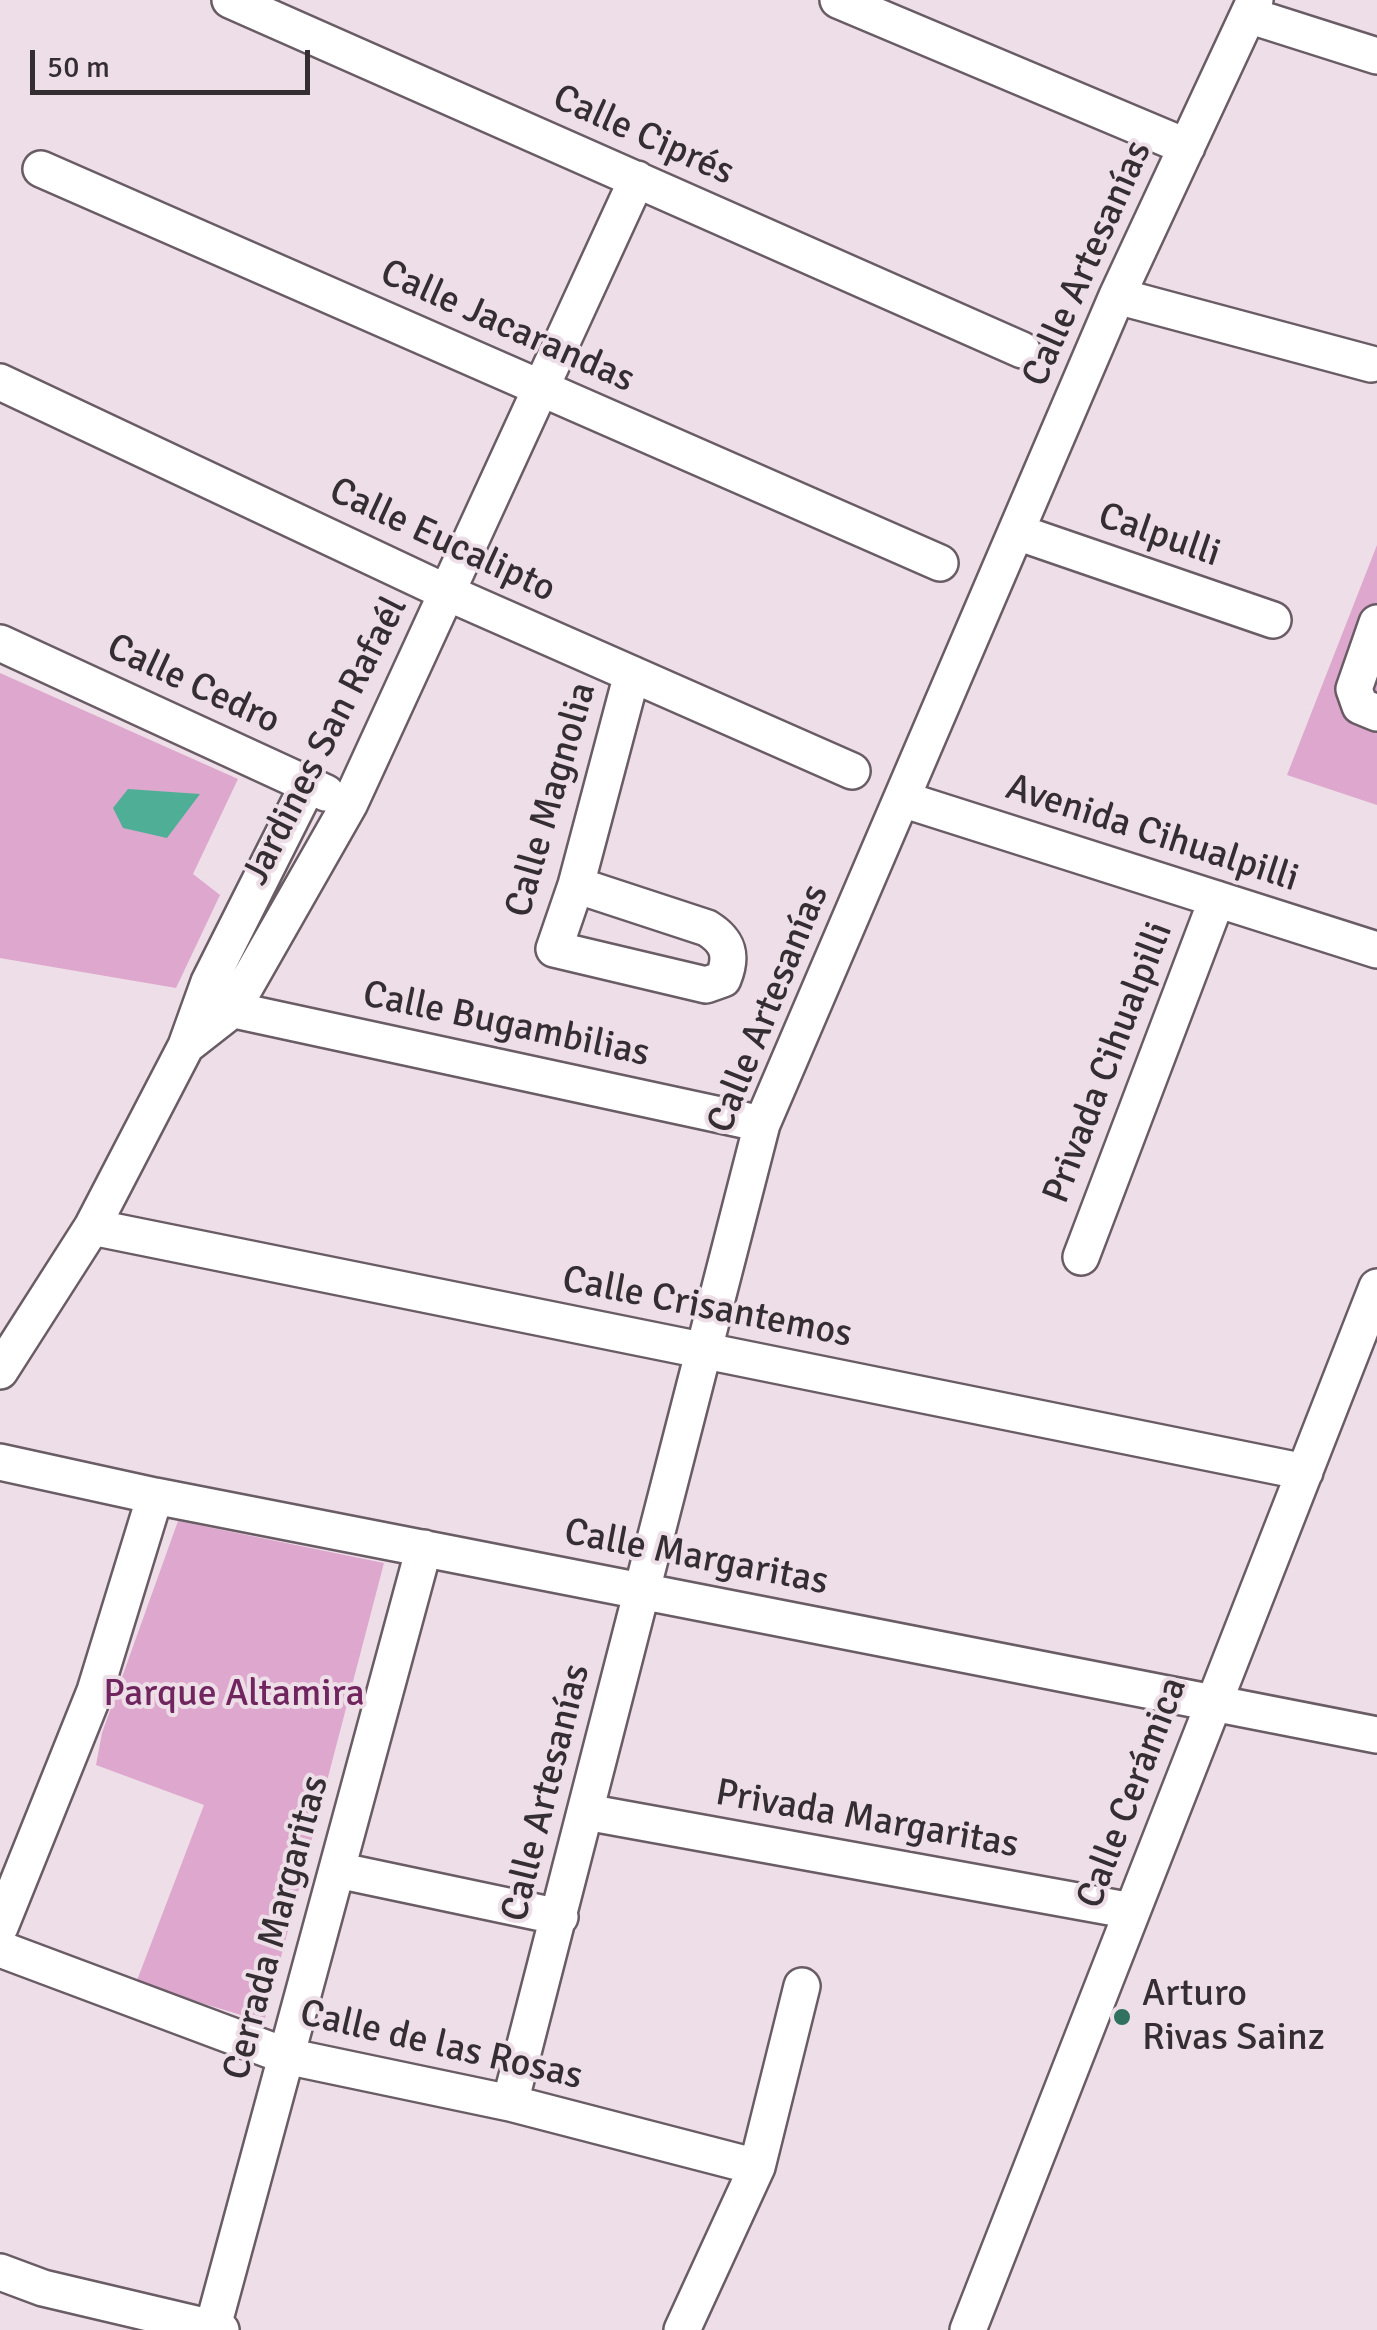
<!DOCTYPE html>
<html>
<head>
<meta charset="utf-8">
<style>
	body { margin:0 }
	#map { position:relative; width:1377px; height:2330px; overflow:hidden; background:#eddee8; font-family:Signika,sans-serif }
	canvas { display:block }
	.scale { position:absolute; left:30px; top:50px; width:280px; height:45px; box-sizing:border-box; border:5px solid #342e32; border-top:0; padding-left:12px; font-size:30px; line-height:35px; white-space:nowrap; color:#342e32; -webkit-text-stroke:8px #eddee8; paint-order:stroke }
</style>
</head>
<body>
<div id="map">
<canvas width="1377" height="2330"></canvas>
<div class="scale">50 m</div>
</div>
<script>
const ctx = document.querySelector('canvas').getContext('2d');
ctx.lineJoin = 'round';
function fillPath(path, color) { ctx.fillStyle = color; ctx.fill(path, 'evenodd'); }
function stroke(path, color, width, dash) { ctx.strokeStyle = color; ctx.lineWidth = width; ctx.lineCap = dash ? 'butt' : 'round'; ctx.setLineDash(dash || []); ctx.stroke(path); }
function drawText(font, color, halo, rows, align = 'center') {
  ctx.font = font + ' Signika,sans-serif'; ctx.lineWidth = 8; ctx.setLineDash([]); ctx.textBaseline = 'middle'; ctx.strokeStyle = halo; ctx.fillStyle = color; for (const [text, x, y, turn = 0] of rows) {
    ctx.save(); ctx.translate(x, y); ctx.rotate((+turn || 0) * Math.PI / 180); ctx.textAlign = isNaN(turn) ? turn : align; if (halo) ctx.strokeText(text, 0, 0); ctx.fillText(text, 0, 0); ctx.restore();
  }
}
fillPath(new Path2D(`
	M1377,545V805L1287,775Z
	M0,673L238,779L193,874L220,895L176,988L0,958Z
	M178,1521L384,1563L264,2022L136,1983L204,1805L96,1765L102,1733Z`), '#dea7cd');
fillPath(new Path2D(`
	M128,789L200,794L167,838L123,828L113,808Z`), '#4faf96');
const minor = new Path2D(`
	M230,0L1022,350
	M838,0L1187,147
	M1248,15L1377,56
	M41,169L940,563
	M1117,296L1371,364
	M0,382L448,593L852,771
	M1017,532L1273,620
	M1377,623L1354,689L1360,706L1377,713
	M0,643L326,793
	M902,799L1377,950
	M576,885L707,928C728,941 733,955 723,979L706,985L554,949L576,885L632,674
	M211,1005L762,1124
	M186,1046L232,1010L350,803L637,179
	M92,1227L1305,1472
	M1081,1257L1217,899
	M0,1371L92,1227L186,1046L209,982L308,785
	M0,1462L155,1496L1377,1735
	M586,1812L1132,1911
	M337,1870L560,1917
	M0,1927L95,1691L155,1496
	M0,1949L286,2056L510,2103L757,2167
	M510,2103L762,1124L1117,296L1255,0
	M0,2272L43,2288L221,2330
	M212,2330L424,1548
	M682,2330L757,2167L802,1986
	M968,2330L1377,1287`);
stroke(minor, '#695c65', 40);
stroke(minor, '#fff', 35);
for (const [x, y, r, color] of [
	[1122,2017,10,"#307160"]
]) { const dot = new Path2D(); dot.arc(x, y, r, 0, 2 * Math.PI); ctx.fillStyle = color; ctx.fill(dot); stroke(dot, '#eddee8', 4); }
drawText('38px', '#342e32', '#eddee8', [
	["Calle Ciprés",643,136,24],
	["Calle Artesanías",1088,264,-66],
	["Calle Jacarandas",507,327,24],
	["Calpulli",1159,536,19],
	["Calle Eucalipto",442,541,25],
	["Calle Cedro",193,685,25],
	["Jardines San Rafaél",326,741,-63],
	["Calle Magnolia",552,800,-74],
	["Avenida Cihualpilli",1152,834,18],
	["Calle Artesanías",769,1009,-68],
	["Calle Bugambilias",506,1025,12],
	["Privada Cihualpilli",1109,1063,-69],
	["Calle Crisantemos",707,1308,11],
	["Calle Margaritas",696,1558,11],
	["Calle Artesanías",547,1793,-76],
	["Calle Cerámica",1133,1793,-69],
	["Privada Margaritas",867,1820,10],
	["Cerrada Margaritas",277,1928,-75],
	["Calle de las Rosas",441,2046,13]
]);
drawText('38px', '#71255f', '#eddee8', [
	["Parque Altamira",234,1695]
]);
drawText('38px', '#342e32', '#eddee8', [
	["Arturo",1142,1995],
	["Rivas Sainz",1142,2039]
], 'left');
</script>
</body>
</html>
